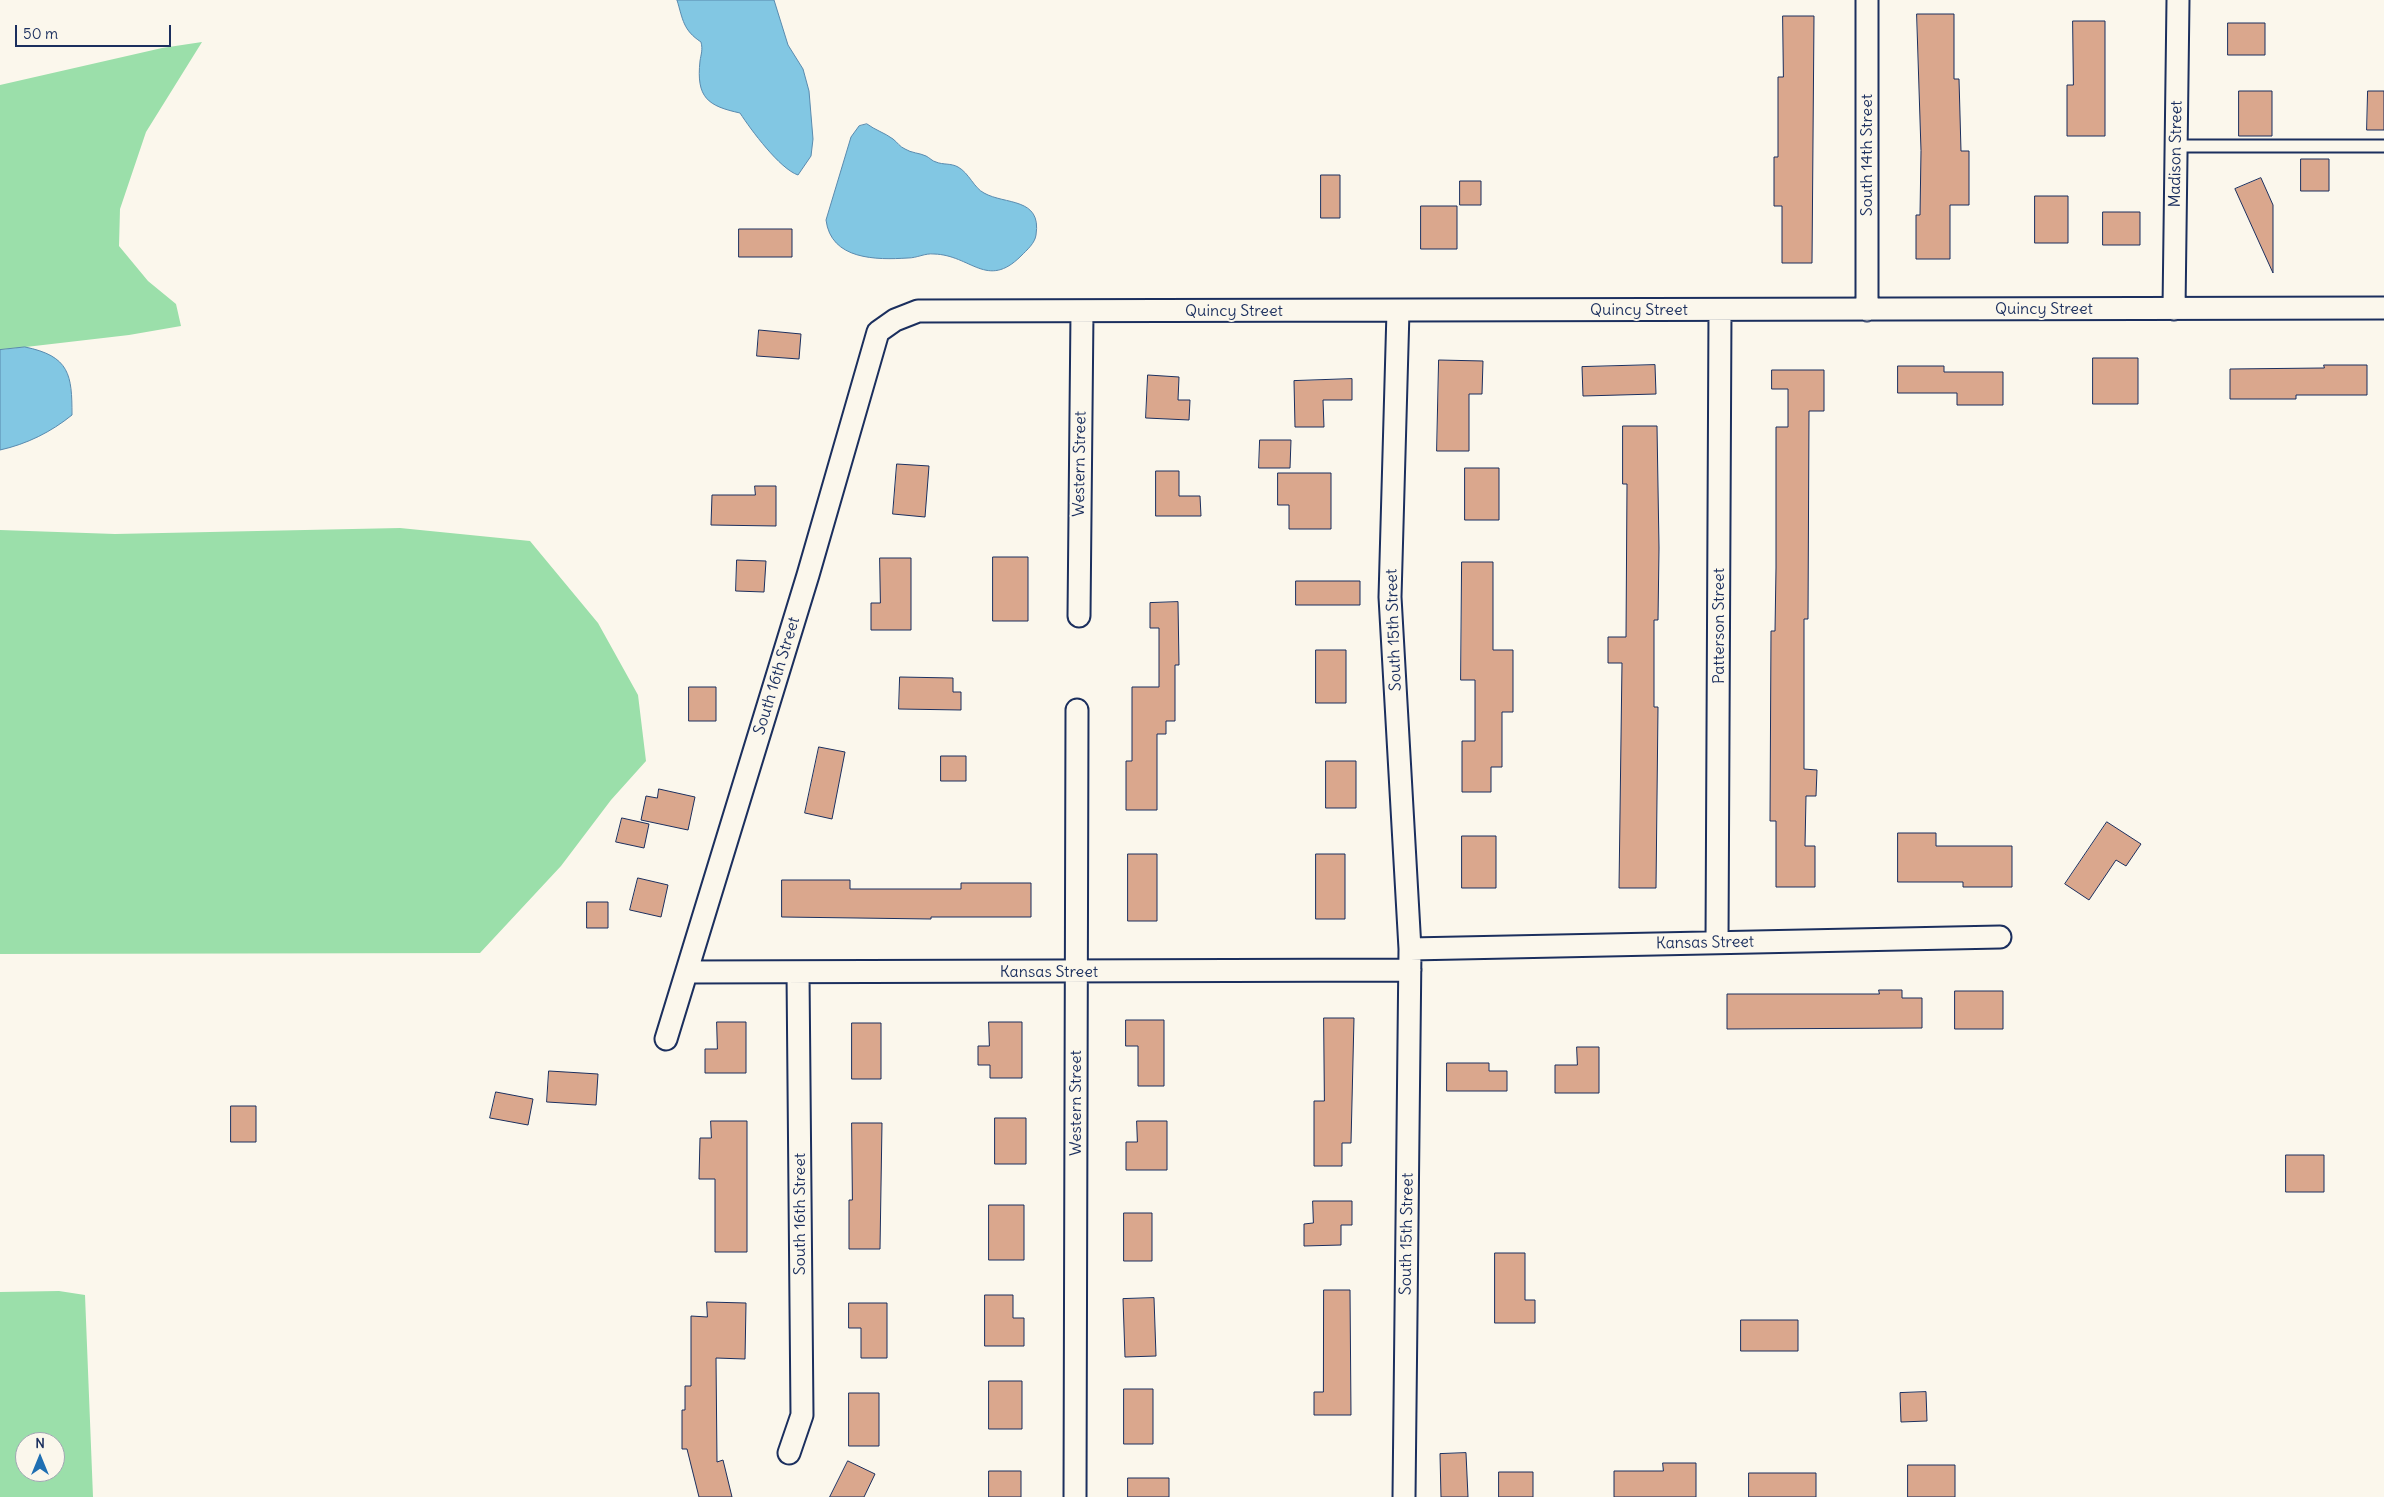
<!DOCTYPE html>
<html>
<head>
<meta charset="utf-8">
<style>
	body { margin:0 }
	#map { position:relative; width:2384px; height:1497px; overflow:hidden; background:#fbf7ec; font-family:Delius,sans-serif }
	canvas { display:block }
	.north { position:absolute; left:15px; top:1432px; width:50px; height:50px; box-sizing:border-box; background:#fbf7ec; border:1px solid #a1a7b3; border-radius:50%; rotate:0deg; font-size:14px; font-weight:700; line-height:20px; text-align:center; color:#1b2f5e }
	.north::after { content:''; display:block; margin:auto; width:18px; height:22px; background:#1f6fb2; clip-path:polygon(50% 0,100% 100%,50% 72%,0 100%) }
	.scale { position:absolute; left:15px; top:25px; width:156px; height:22px; box-sizing:border-box; border:2px solid #1b2f5e; border-top:0; padding-left:6px; font-size:15px; line-height:18px; white-space:nowrap; color:#1b2f5e; -webkit-text-stroke:4px #fbf7ec; paint-order:stroke }
</style>
</head>
<body>
<div id="map">
<canvas width="2384" height="1497"></canvas>
<div class="north">N</div>
<div class="scale">50 m</div>
</div>
<script>
const ctx = document.querySelector('canvas').getContext('2d');
ctx.lineJoin = 'round';
function fillPath(path, color) { ctx.fillStyle = color; ctx.fill(path, 'evenodd'); }
function stroke(path, color, width, dash) { ctx.strokeStyle = color; ctx.lineWidth = width; ctx.lineCap = dash ? 'butt' : 'round'; ctx.setLineDash(dash || []); ctx.stroke(path); }
function drawText(font, color, halo, rows, align = 'center') {
  ctx.font = font + ' Delius,sans-serif'; ctx.lineWidth = 4; ctx.setLineDash([]); ctx.textBaseline = 'middle'; ctx.strokeStyle = halo; ctx.fillStyle = color; for (const [text, x, y, turn = 0] of rows) {
    ctx.save(); ctx.translate(x, y); ctx.rotate((+turn || 0) * Math.PI / 180); ctx.textAlign = isNaN(turn) ? turn : align; if (halo) ctx.strokeText(text, 0, 0); ctx.fillText(text, 0, 0); ctx.restore();
  }
}
fillPath(new Path2D(`
	M202,42L146,132L120,209L119,246L148,281L176,304L181,326L129,335L0,350V85L162,48Z
	M400,528L530,541L598,623L638,695L646,761L611,800L561,866L480,953L0,954V530L115,534Z
	M59,1291L85,1295L93,1497H0V1292ZM25,1442H55V1472H25Z`), '#9bdfaa');
const water = new Path2D(`
	M677,0H774L788,45L803,69L809,91L813,139L811,156L798,175C780,169 751,130 740,113C708,106 696,98 700,61C701,54 703,50 701,42C683,30 683,20 677,0Z
	M867,124C875,130 885,133 893,139C897,142 900,147 905,149C911,153 920,153 926,156C930,158 932,161 936,162C943,165 951,163 958,167C969,173 974,188 984,193C1005,205 1042,197 1036,235C1035,243 1027,250 1021,256C987,290 971,255 934,254C925,253 917,258 908,258C876,260 831,260 826,220L851,137L859,126Z
	M25,347C70,356 72,375 72,415C51,432 27,444 0,450V350Z`);
fillPath(water, '#82c7e3');
stroke(water, '#598aae', 1);
const building = new Path2D(`
	M1917,14H1954V79H1959L1961,151H1969V205H1950V259H1916V215H1920L1921,151Z
	M1783,16H1814L1812,263H1782V206H1774V157H1778V77H1783Z
	M2073,21H2105V136H2067V85H2073Z
	M2228,23H2265V55H2228Z
	M2239,91H2272V136H2239Z
	M2368,91H2384V130H2367Z
	M2301,159H2329V191H2301Z
	M1321,175H1340V218H1321Z
	M2261,178L2273,205V273L2235,189Z
	M1460,181H1481V205H1460Z
	M2035,196H2068V243H2035Z
	M1421,206H1457V249H1421Z
	M2103,212H2140V245H2103Z
	M739,229H792V257H739Z
	M759,330L801,334L799,359L757,356Z
	M2093,358H2138V404H2093Z
	M1439,360L1483,361L1482,394H1469V451H1437Z
	M1655,365L1656,394L1583,396L1582,367Z
	M2324,365H2367V395H2296V399H2230V369L2324,368Z
	M1898,366H1944V372H2003V405H1957V393H1898Z
	M1772,370H1824V411H1809L1808,619H1804V769L1817,770L1816,796H1806L1805,846H1815V887H1776V821H1770L1771,631H1775L1776,568V427H1788V389H1772Z
	M1148,375L1179,377L1178,400H1190L1189,420L1146,418Z
	M1352,379V400H1323L1324,427H1295L1294,381Z
	M1623,426H1657L1659,548L1658,620H1654V707H1658L1656,888H1619L1622,663H1608V637H1626L1627,484H1623Z
	M1260,440H1291L1290,468H1259Z
	M897,464L929,466L925,517L893,514Z
	M1465,468H1499V520H1465Z
	M1156,471H1179V496H1200L1201,516H1156Z
	M1278,473H1331V529H1289V505H1278Z
	M755,486H776V526L711,525L712,495H755Z
	M993,557H1028V621H993Z
	M880,558H911V630H871V603H880Z
	M737,560L766,561L764,592L736,591Z
	M1462,562H1493V650H1513V712H1502V767H1491V792H1462V741H1475V680H1461Z
	M1296,581H1360V605H1296Z
	M1178,602L1179,665H1175V721H1166V734H1157V810H1126V761H1132V687H1159V628H1150V603Z
	M1316,650H1346V703H1316Z
	M900,677L953,678V692H961V710L899,709Z
	M689,687H716V721H689Z
	M819,747L845,752L832,819L805,813Z
	M941,756H966V781H941Z
	M1326,761H1356V808H1326Z
	M659,789L695,797L688,830L641,820L646,796L657,798Z
	M622,818L649,824L644,848L616,842Z
	M2107,822L2141,844L2126,866L2116,860L2089,900L2065,884Z
	M1898,833H1936V846H2012V887H1963V882H1898Z
	M1462,836H1496V888H1462Z
	M1128,854H1157V921H1128Z
	M1316,854H1345V919H1316Z
	M638,878L668,885L661,917L630,910Z
	M782,880H850V889H961V883H1031V917H931V919L782,917Z
	M587,902H608V928H587Z
	M1879,990H1902V998H1922V1028L1727,1029V994H1879Z
	M1955,991H2003V1029H1955Z
	M1324,1018H1354L1351,1143H1342V1166H1314V1101H1324Z
	M1126,1020H1164V1086H1138V1046H1126Z
	M717,1022H746V1073H705V1049H717Z
	M989,1022H1022V1078H990V1065H978V1046H989Z
	M852,1023H881V1079H852Z
	M1577,1047H1599V1093H1555V1065H1577Z
	M1447,1063H1489V1071H1507V1091H1447Z
	M549,1071L598,1074L596,1105L547,1102Z
	M496,1092L533,1099L528,1125L490,1118Z
	M231,1106H256V1142H231Z
	M995,1118H1026V1164H995Z
	M711,1121H747V1252H715V1179H699L700,1138H711Z
	M1137,1121H1167V1170H1126V1142H1137Z
	M852,1123H882L880,1249H849V1200H852Z
	M2286,1155H2324V1192H2286Z
	M1313,1201H1352V1225H1341V1245L1304,1246V1224L1313,1223Z
	M989,1205H1024V1260H989Z
	M1124,1213H1152V1261H1124Z
	M1495,1253H1525V1300H1535V1323H1495Z
	M1324,1290H1350L1351,1415H1314V1392H1323Z
	M985,1295H1013V1318H1024V1346H985Z
	M1154,1298L1156,1356L1125,1357L1123,1299Z
	M707,1302L746,1303L745,1359L716,1358L717,1462L723,1460L732,1497H699L687,1449H682V1410H685V1386H691V1316L707,1317Z
	M849,1303H887V1358H861V1328H849Z
	M1741,1320H1798V1351H1741Z
	M989,1381H1022V1429H989Z
	M1124,1389H1153V1444H1124Z
	M1926,1392L1927,1421L1901,1422L1900,1393Z
	M849,1393H879V1446H849Z
	M1466,1453L1468,1497H1441L1440,1454Z
	M848,1461L875,1474L864,1497H830Z
	M1663,1463H1696V1497H1614V1471H1663Z
	M1908,1465H1955V1497H1908Z
	M989,1471H1021V1497H989Z
	M1499,1472H1533V1497H1499Z
	M1749,1473H1816V1497H1749Z
	M1128,1478H1169V1497H1128Z`);
fillPath(building, '#daa78d');
stroke(building, '#1b2f5e', 1);
const service = new Path2D(`
	M2176,146H2384`);
const minor = new Path2D(`
	M2174,309L2178,0
	M1867,310V0
	M1398,311L1390,597L1410,949L1404,1497
	M1079,616L1082,312
	M1717,942L1720,310
	M1410,949L2000,937
	M688,972L1410,970
	M666,1039L808,575L878,332L895,320L918,311L2384,308
	M789,1453L802,1415L798,972
	M1075,1497L1077,710`);
stroke(service, '#1b2f5e', 15);
stroke(minor, '#1b2f5e', 25);
stroke(service, '#fbf7ec', 11);
stroke(minor, '#fbf7ec', 21);
drawText('16px', '#1b2f5e', '#fbf7ec', [
	["Madison Street",2176,154,-89],
	["South 14th Street",1867,155,-90],
	["Quincy Street",2044,309],
	["Quincy Street",1639,310],
	["Quincy Street",1234,311],
	["Western Street",1080,464,-89],
	["Patterson Street",1719,626,-90],
	["South 15th Street",1394,630,-92],
	["South 16th Street",777,676,-73],
	["Kansas Street",1705,943,-1],
	["Kansas Street",1049,972],
	["Western Street",1076,1103,-90],
	["South 16th Street",800,1214,-90],
	["South 15th Street",1407,1234,-89]
]);
</script>
</body>
</html>
